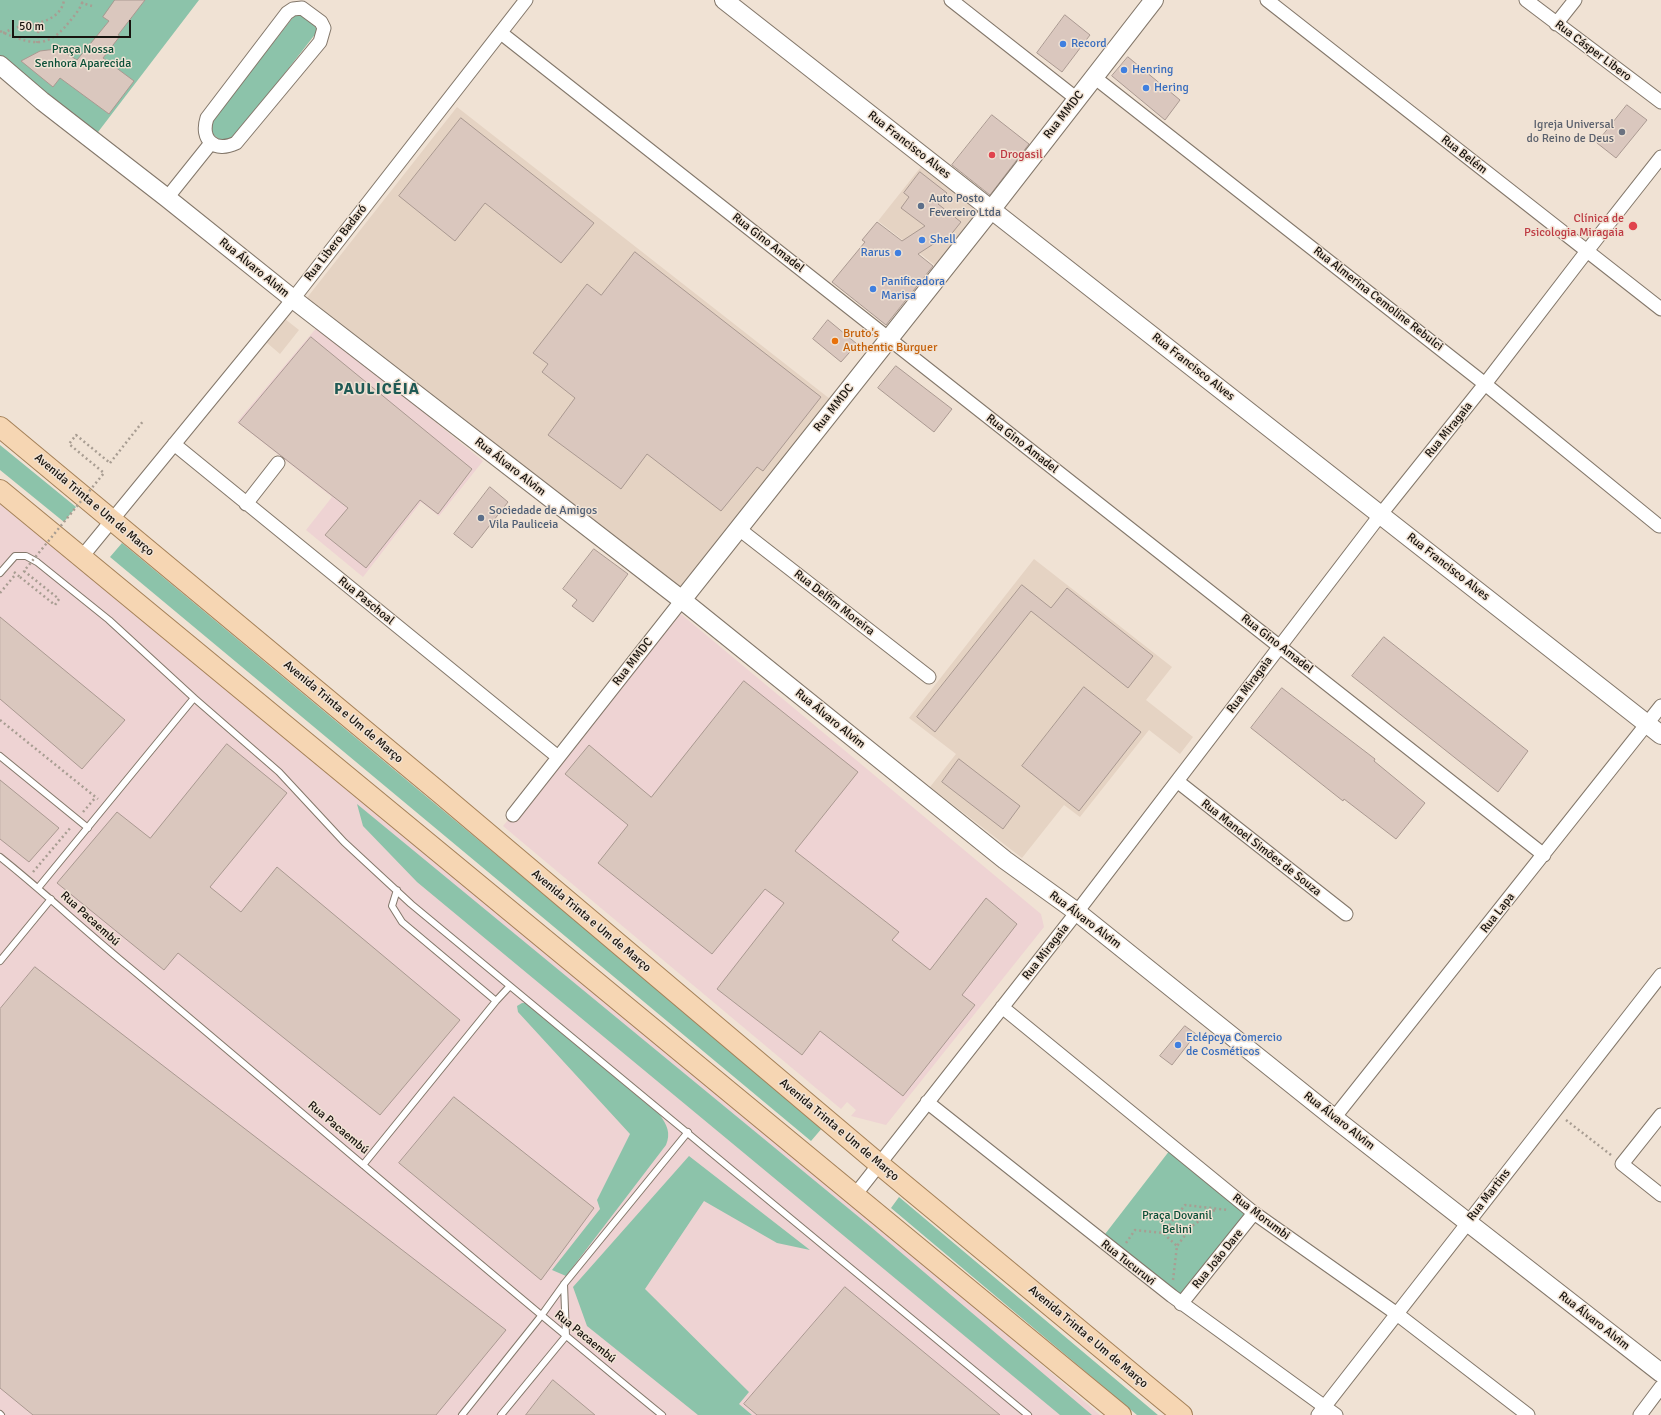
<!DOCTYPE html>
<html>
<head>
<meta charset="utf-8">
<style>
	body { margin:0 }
	#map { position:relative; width:1661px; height:1415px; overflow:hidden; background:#f0e2d4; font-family:Signika,sans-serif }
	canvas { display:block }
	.scale { position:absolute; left:12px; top:20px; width:119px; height:18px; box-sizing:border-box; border:2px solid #17130e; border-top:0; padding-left:5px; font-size:12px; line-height:14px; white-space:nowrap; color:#17130e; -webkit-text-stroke:3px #f0e2d4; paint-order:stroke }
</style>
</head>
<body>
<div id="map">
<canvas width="1661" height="1415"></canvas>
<div class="scale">50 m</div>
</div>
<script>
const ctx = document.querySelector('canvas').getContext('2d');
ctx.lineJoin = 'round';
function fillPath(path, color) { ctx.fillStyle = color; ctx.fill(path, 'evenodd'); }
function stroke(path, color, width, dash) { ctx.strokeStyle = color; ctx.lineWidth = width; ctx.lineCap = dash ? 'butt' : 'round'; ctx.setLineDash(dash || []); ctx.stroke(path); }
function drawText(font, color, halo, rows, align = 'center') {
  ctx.font = font + ' Signika,sans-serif'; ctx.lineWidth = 3; ctx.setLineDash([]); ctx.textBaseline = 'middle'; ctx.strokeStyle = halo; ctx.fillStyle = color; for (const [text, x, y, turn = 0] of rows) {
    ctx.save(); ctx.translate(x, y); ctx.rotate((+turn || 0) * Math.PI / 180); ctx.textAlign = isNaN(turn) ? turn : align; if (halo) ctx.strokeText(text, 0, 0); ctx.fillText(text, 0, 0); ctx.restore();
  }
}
fillPath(new Path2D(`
	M457,107L830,399L682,590L306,299Z
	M924,163L982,209L936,266L878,221Z
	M285,319L299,330L280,354L266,342Z
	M1034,559L1172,667L1146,700L1193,737L1180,754L1149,730L1080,817L1064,805L1022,858L930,787L956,754L909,718Z`), '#e5d3c3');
fillPath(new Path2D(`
	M318,326L483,461L439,516L421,502L363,577L306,530L332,497L237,422Z
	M0,504L982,1313L1100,1415H0Z
	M681,614L1041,914L1044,927L886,1125L851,1116L856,1110L847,1102L841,1109L503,826Z`), '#eed3d3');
fillPath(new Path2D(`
	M0,0H199L95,136L0,62Z
	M298,11L320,28L228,146L206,129Z
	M0,445L76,507L64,522L0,470Z
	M122,543L823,1127L811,1141L110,557Z
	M357,804L871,1227L1092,1415H1060L417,882L363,826Z
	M522,1003H525L660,1115C667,1125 671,1133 666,1145L566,1276L552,1270L600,1209L597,1200L630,1134L518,1012L517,1006Z
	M1170,1150L1250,1214L1181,1300L1102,1238Z
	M689,1156L810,1250L777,1243L704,1201L645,1289L749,1392L739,1404L752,1415H698L587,1326L573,1287Z
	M899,1197L1158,1415H1137L891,1208Z`), '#8cc3aa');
const building = new Path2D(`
	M115,0H145L118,35L120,36L103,58L134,81L109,114L60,78L53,87L21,61L40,51L48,50L59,49L77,60L109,21L103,17Z
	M1065,15L1090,35L1062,72L1037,53Z
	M1128,57L1180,100L1165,120L1112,76Z
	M1627,105L1647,120L1616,158L1597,143Z
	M992,115L1029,144L990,195L952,165Z
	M461,118L594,223L561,263L485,203L455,241L399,196Z
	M920,172L947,193L938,204L961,222L945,242L941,239L918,254L933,266L886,325L832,282L865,242L862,240L877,222L902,241L925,226L901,208L909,197L904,193Z
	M635,252L821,397L763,471L757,467L721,511L647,454L621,489L548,435L575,398L542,372L548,364L533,353L587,284L601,295Z
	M828,320L857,344L841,362L813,339Z
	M311,337L472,469L438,514L420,500L366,568L325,535L348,508L239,423Z
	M896,366L952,409L934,432L878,388Z
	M490,487L508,502L472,548L454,534Z
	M594,549L628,574L593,622L572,606L577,600L563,589Z
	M1022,585L1051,608L1067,588L1153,656L1128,688L1031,611L935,732L917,717Z
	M0,617L125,720L82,769L0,699Z
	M1384,637L1528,751L1498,792L1352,676Z
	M744,681L858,772L795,851L899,932L892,940L930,970L986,898L1017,924L962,995L975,1005L903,1096L820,1031L802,1055L717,989L784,903L765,889L712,954L598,863L628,825L565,774L589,745L651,797Z
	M1084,687L1141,732L1079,811L1022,766Z
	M1282,688L1375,759L1374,761L1425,803L1396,839L1344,799L1343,801L1251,728Z
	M227,744L287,793L210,887L241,912L277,867L460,1020L380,1115L178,953L164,970L57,883L117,812L150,838Z
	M959,759L1020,806L1003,829L942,782Z
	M0,780L59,828L29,862L0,839Z
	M35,967L506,1330L436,1415H33L0,1388V1009Z
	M1185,1026L1196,1034L1172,1065L1160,1056Z
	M454,1097L594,1208L541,1280L399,1163Z
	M845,1287L1000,1415H757L744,1404Z
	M553,1380L595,1415H526Z`);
fillPath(building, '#dac7be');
stroke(building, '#aa9991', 1);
const lane = new Path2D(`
	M0,573L15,556H26L37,562L109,620L194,698L279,772L344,842L411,904L1028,1415
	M0,756L88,828
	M0,857C44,892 85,931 129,967C307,1116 482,1268 662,1415
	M38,888L194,698
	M397,890L392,906L402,922L496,1001L509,987
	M0,961L51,899
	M363,1165L496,1001
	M0,1414L1,1415
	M462,1415L541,1316L564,1284L688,1132
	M501,1415L566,1336L564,1284`);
const street = new Path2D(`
	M951,0L1077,99
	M1267,0L1661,309
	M1526,0L1661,102
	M302,8L321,22L324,28L320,42L236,143C215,153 200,140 207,118L287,13L293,9Z
	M1556,24L1575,0
	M501,33L1544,855
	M1094,77L1485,384L1659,526
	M167,198L211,143
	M174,444L558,757
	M246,504L278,463
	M739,529L929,677
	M81,558L293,299L526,0
	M1177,781L1346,914
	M513,815L682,600
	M1002,1007L1254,1213L1397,1314L1528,1415
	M927,1102L1172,1296L1336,1415
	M1661,1115L1622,1164L1661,1195
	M1334,1118L1661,706
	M855,1195L1077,912L1381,514L1485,384L1587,251L1661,157
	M1181,1304L1254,1213
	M1318,1415L1661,975
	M1640,1415L1661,1387`);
const secondary = new Path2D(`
	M724,0L1661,735
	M0,65L42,101L167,198L293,299L682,600L1005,860L1077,912L1334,1118L1661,1373
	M682,600L991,210L1154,0`);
const primary = new Path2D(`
	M0,427L440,793L879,1164L1182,1415
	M0,490L1121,1415`);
stroke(lane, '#83776a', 8);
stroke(street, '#83776a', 15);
stroke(secondary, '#83776a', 20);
stroke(primary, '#a48058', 22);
stroke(new Path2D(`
	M83,2L82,3L92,6
	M0,31C6,34 11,36 17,38C42,47 54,41 70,21C75,15 81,8 83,0
	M3,33C8,31 13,28 18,27C35,24 61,21 64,0
	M37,43L39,24
	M110,463L144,420
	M14,572L20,577
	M0,593L15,575
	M0,720L98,799
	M83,812L96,797
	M33,872L71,827
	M1566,1120L1611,1155
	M1163,1233L1185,1205L1228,1210
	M1126,1243L1135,1230L1163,1233L1177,1246
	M1173,1280L1177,1246L1192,1226L1216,1209`), '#a89d92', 2.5, [2, 3]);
stroke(lane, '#fff', 6);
stroke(street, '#fff', 13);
stroke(secondary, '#fff', 18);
stroke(primary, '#f6d6b3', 20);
stroke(new Path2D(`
	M20,577L55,605L59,599L24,571L104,473L69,444L76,435L110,463`), '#a89d92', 2.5, [2, 3]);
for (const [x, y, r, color] of [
	[1063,44,4,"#3f7fe0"],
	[1124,70,4,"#3f7fe0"],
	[1146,88,4,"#3f7fe0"],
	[1622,132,4,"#6b7280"],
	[992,155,4,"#e0444e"],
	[921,206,4,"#5c6f8a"],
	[1633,226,5,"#e0444e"],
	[922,240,4,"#3f7fe0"],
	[898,253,4,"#3f7fe0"],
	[873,289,4,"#3f7fe0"],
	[835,341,4,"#e8710a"],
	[481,518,4,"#5c6f8a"],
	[1178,1045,4,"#3f7fe0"]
]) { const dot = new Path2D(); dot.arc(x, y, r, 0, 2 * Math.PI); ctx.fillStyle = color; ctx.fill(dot); stroke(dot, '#f0e2d4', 1.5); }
drawText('12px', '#366cbe', '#f0e2d4', [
	["Record",1071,44],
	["Henring",1132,70],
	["Hering",1154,88],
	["Shell",930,240],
	["Rarus",890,253,"right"],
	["Panificadora",881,282],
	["Marisa",881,296],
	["Eclépcya Comercio",1186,1038],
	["de Cosméticos",1186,1052]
], 'left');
drawText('12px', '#0b4f38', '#f0e2d4', [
	["Praça Nossa",83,50],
	["Senhora Aparecida",83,64],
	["Praça Dovanil",1177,1216],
	["Belini",1177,1230]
]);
drawText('12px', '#17130e', '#f0e2d4', [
	["Rua Cásper Libero",1593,51,37],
	["Rua MMDC",1064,115,-52],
	["Rua Francisco Alves",909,145,38],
	["Rua Belém",1464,155,38],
	["Rua Libero Badaró",336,243,-52],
	["Rua Gino Amadel",768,243,38],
	["Rua Álvaro Alvim",254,268,39],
	["Rua Almerina Cemoline Rebulci",1378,299,38],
	["Rua Francisco Alves",1193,367,38],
	["Rua MMDC",834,408,-52],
	["Rua Miragaia",1449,430,-51],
	["Rua Gino Amadel",1022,444,38],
	["Rua Álvaro Alvim",510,467,38],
	["Avenida Trinta e Um de Março",94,505,40],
	["Rua Francisco Alves",1448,567,38],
	["Rua Paschoal",366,601,39],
	["Rua Delfim Moreira",834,603,38],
	["Rua Gino Amadel",1277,644,38],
	["Rua MMDC",633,662,-52],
	["Rua Miragaia",1250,685,-53],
	["Avenida Trinta e Um de Março",343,712,40],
	["Rua Álvaro Alvim",830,719,39],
	["Rua Manoel Simões de Souza",1261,848,38],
	["Rua Lapa",1498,913,-52],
	["Rua Pacaembú",90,919,42],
	["Rua Álvaro Alvim",1085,920,37],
	["Avenida Trinta e Um de Março",591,921,40],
	["Rua Miragaia",1046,952,-52],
	["Rua Álvaro Alvim",1339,1121,38],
	["Rua Pacaembú",338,1128,40],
	["Avenida Trinta e Um de Março",839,1130,40],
	["Rua Martins",1489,1195,-52],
	["Rua Morumbi",1261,1217,37],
	["Rua João Dare",1218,1259,-51],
	["Rua Tucuruvi",1128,1263,38],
	["Rua Álvaro Alvim",1594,1321,38],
	["Rua Pacaembú",585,1337,39],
	["Avenida Trinta e Um de Março",1088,1337,40]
]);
drawText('12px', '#5b616d', '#f0e2d4', [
	["Igreja Universal",1614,125],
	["do Reino de Deus",1614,139]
], 'right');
drawText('12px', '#be3a42', '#f0e2d4', [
	["Drogasil",1000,155],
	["Clínica de",1624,219,"right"],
	["Psicologia Miragaia",1624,233,"right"]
], 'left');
drawText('12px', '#4e5e75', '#f0e2d4', [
	["Auto Posto",929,199],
	["Fevereiro Ltda",929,213],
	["Sociedade de Amigos",489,511],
	["Vila Pauliceia",489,525]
], 'left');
drawText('12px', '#c56008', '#f0e2d4', [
	["Bruto's",843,334],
	["Authentic Burguer",843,348]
], 'left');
ctx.letterSpacing = '1px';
drawText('bold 16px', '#205a55', '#f0e2d4', [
	["PAULICÉIA",377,390]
]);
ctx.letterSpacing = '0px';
</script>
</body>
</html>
